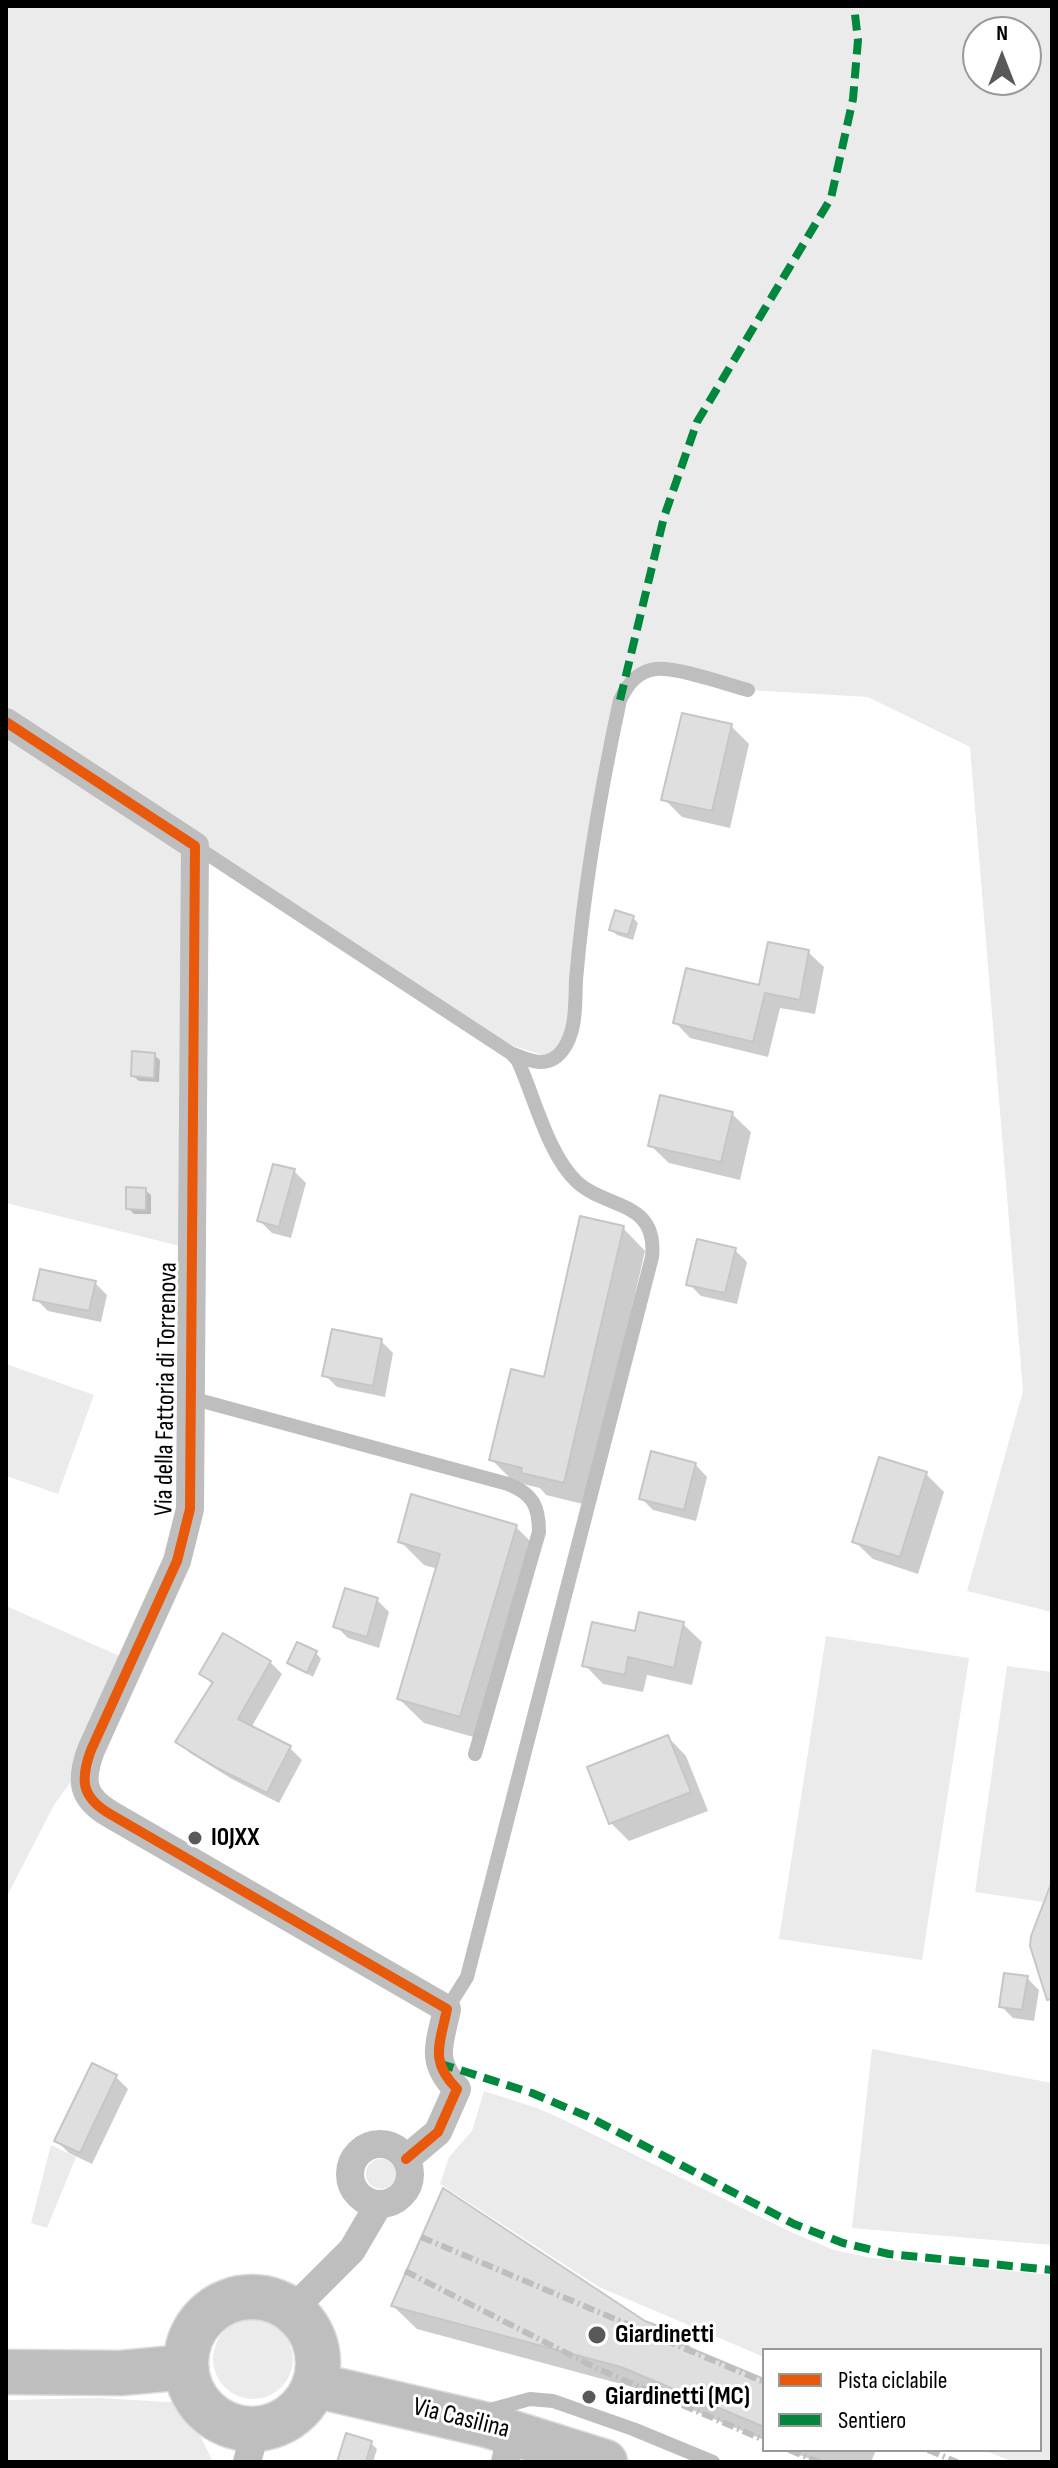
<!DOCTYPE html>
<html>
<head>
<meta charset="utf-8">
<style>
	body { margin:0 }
	#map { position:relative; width:1058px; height:2468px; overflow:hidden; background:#fff; font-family:"Sofia Sans Condensed",sans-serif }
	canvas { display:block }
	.frame { position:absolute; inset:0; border:8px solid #000; pointer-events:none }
	.legend { position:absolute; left:762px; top:2348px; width:280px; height:104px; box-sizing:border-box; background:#fff; border:2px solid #999; margin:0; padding:10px 14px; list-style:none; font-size:24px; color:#000 }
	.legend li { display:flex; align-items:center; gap:16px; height:40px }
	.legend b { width:40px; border:2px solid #999 }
	.north { position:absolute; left:962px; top:16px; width:80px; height:80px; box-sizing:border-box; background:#fff; border:2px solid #999; border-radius:50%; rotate:0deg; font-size:22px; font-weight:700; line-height:32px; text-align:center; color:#000 }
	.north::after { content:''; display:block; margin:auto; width:28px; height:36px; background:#595959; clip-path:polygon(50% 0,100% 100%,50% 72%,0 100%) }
</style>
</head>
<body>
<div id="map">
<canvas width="1058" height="2468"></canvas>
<div class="frame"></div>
<ul class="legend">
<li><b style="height:10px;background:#e8590c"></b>Pista ciclabile</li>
<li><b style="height:10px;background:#00873e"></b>Sentiero</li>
</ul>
<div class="north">N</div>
</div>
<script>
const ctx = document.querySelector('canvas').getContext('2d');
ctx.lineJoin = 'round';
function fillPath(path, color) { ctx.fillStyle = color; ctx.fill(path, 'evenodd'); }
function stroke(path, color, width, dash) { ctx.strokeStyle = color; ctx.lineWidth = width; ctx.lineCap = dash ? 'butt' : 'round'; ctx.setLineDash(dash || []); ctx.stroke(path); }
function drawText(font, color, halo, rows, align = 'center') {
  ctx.font = font + ' "Sofia Sans Condensed",sans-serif'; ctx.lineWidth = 6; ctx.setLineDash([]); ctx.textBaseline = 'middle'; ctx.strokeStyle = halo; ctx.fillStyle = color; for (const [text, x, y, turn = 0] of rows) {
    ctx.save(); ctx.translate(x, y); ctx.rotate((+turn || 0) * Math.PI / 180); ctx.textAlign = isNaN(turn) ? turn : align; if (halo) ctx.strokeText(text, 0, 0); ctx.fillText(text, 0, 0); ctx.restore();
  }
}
fillPath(new Path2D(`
	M6,6H1052V1612L967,1591L1023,1391L970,747L868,697L748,690L656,669L627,685L580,936L572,1031L555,1059L488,1038L195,846L192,1249L6,1203ZM978,32H1026V80H978Z
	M6,1364L94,1395L58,1494L6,1476Z
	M6,1606L131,1661L88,1758L54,1805L6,1898Z
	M826,1636L969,1658L922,1960L779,1939Z
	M1007,1666L1052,1672L1050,1903L975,1892Z
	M872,2049L1052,2083V2245L852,2228Z
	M484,2091L537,2108L562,2119L793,2233L834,2250L871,2258L1052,2275V2462H1013L984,2450H1040V2350H764V2357L599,2287L440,2184L449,2157L472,2131Z
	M51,2145L76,2157L47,2228L31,2223Z
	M366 2174a15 15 0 1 1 30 0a15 15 0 1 1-30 0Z
	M213 2359a40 40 0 1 1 80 0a40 40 0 1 1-80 0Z
	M100,2398L184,2403L213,2462H6V2400Z`), '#ebebeb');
fillPath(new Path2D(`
	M731,726L749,744L730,828L682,817L664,799Z
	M633,918L638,923L633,940L617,935L611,930Z
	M808,952L824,967L815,1014L780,1008L768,1057L690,1038L675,1022L761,988Z
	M154,1055L160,1060L159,1082L139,1081L133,1076Z
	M732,1114L751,1132L740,1180L669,1163L650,1145Z
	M294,1171L306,1183L291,1238L272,1233L259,1220Z
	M145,1190L151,1195V1214H134L128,1208Z
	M623,1228L645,1251L587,1505L546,1495L540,1488L514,1482L491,1459L545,1379Z
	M735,1250L747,1262L737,1304L701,1296L689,1284Z
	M95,1283L107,1295L101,1322L48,1311L36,1299Z
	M381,1341L393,1353L385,1397L337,1387L325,1375Z
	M695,1464L707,1477L696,1521L653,1510L641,1498Z
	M926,1474L944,1492L918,1574L873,1559L854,1541Z
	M516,1527L540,1551L484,1740L424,1723L399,1699L438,1569L424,1565L400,1541Z
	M377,1600L389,1612L379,1648L348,1638L336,1626Z
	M683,1624L702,1642L692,1685L647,1675L643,1692L603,1684L585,1665L637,1633Z
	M316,1653L321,1659L313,1677L290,1663Z
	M270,1662L282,1674L251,1728L290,1748L302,1760L279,1803L232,1779L190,1753L178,1741L213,1685L202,1674Z
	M668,1737L686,1756L708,1811L629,1841L611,1823Z
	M1027,1978L1039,1990L1034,2021L1013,2018L1001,2006Z
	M93,2066L116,2077L128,2089L92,2164L69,2153L57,2141Z
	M393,2306L644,2323L680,2337L697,2353L764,2381V2440L647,2391L417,2329Z
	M371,2443L377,2449L373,2462H339Z
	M788,2450H876L871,2462H816Z`), '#0003');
const building = new Path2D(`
	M682,713L732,724L712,811L661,800Z
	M615,910L634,916L628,935L609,930Z
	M768,942L809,950L800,1000L765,993L753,1042L673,1023L686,968L759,985Z
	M132,1051L155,1053L154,1078L131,1076Z
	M660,1095L733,1112L721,1162L648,1146Z
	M273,1164L295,1169L279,1227L257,1221Z
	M126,1187L146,1188V1210L126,1209Z
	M580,1216L624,1226L564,1483L521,1473L522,1468L489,1460L511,1369L544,1377Z
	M697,1239L736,1248L725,1293L686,1285Z
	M40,1269L96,1281L89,1311L33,1300Z
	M332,1329L382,1339L373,1386L322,1376Z
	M651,1451L696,1463L684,1510L639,1499Z
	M879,1457L927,1472L900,1557L852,1542Z
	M411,1494L517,1525L460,1717L397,1699L440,1554L398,1542Z
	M345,1588L378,1598L367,1637L333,1627Z
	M639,1612L684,1622L674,1668L628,1657L625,1675L582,1666L592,1622L635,1631Z
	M223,1633L271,1661L238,1719L291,1746L267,1793L217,1768L175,1742L213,1682L199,1674Z
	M297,1642L317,1651L307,1673L287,1663Z
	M668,1735L691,1792L609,1824L587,1767Z
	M1051,1884L1052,1999L1047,2000L1030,1946L1031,1936Z
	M1004,1973L1028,1976L1022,2010L999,2007Z
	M92,2063L117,2075L80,2153L54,2141Z
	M443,2188L645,2321L682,2335L678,2343L764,2379V2427L621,2367L391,2306Z
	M346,2433L372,2441L366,2462H337Z`);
fillPath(building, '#dfdfdf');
stroke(building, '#c6c6c6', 2);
const primary = new Path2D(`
	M186 2363a66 66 0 1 1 132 0a66 66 0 1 1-132 0Z
	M6,2372L121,2373L186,2367
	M314,2385L487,2425L605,2462`);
stroke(primary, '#dbdbdb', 47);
stroke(new Path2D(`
	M195,846L512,1054L518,1061C534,1096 548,1155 577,1182C606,1209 658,1200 652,1257L467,1977L447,2009
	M513,1054C530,1061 548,1069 562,1051C577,1032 575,1003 576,980C584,885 600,793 620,700C627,685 637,671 656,669C677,667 726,684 748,690
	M191,1398L508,1484C533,1494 539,1506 539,1532L475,1754
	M486,2411L530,2399L553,2401L633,2429L713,2462`), '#bebebe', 14);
stroke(new Path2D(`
	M6,722L195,846L190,1509L177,1561L91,1750C80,1780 81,1797 110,1814L447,2009C440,2044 429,2061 457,2089L438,2132L406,2159
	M350 2174a30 30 0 1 1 60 0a30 30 0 1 1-60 0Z
	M292,2310L352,2250L379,2204
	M247,2462L256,2429
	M505,2462L512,2432`), '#bebebe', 28);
stroke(primary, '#bebebe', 44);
stroke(new Path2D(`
	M421,2237L764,2382
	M405,2271L596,2368L764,2440
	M789,2450L819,2462
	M928,2450L957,2462`), '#bebebe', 6, [12, 4, 2, 4]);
stroke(new Path2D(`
	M620,700L664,517L697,422L831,198L853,99L858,40L854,6
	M438,2063L532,2093L591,2118L794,2224L843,2243L889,2254L1052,2270`), '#00873e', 8, [16, 8]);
stroke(new Path2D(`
	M6,722L195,846L190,1509L177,1561L91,1750C80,1780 81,1797 110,1814L447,2009C440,2044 429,2061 457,2089L438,2132L406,2159`), '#e8590c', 10);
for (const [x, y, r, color] of [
	[195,1838,8,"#595959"],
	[597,2335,10,"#595959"],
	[589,2397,8,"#595959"]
]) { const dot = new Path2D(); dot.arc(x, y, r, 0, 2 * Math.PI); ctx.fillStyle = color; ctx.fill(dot); stroke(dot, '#fff', 3); }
drawText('26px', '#000', '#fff', [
	["Via della Fattoria di Torrenova",167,1389,-89],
	["Via Casilina",461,2419,14]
]);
drawText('bold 26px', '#000', '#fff', [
	["I0JXX",211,1838],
	["Giardinetti",615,2335],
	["Giardinetti (MC)",605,2397]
], 'left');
</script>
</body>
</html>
